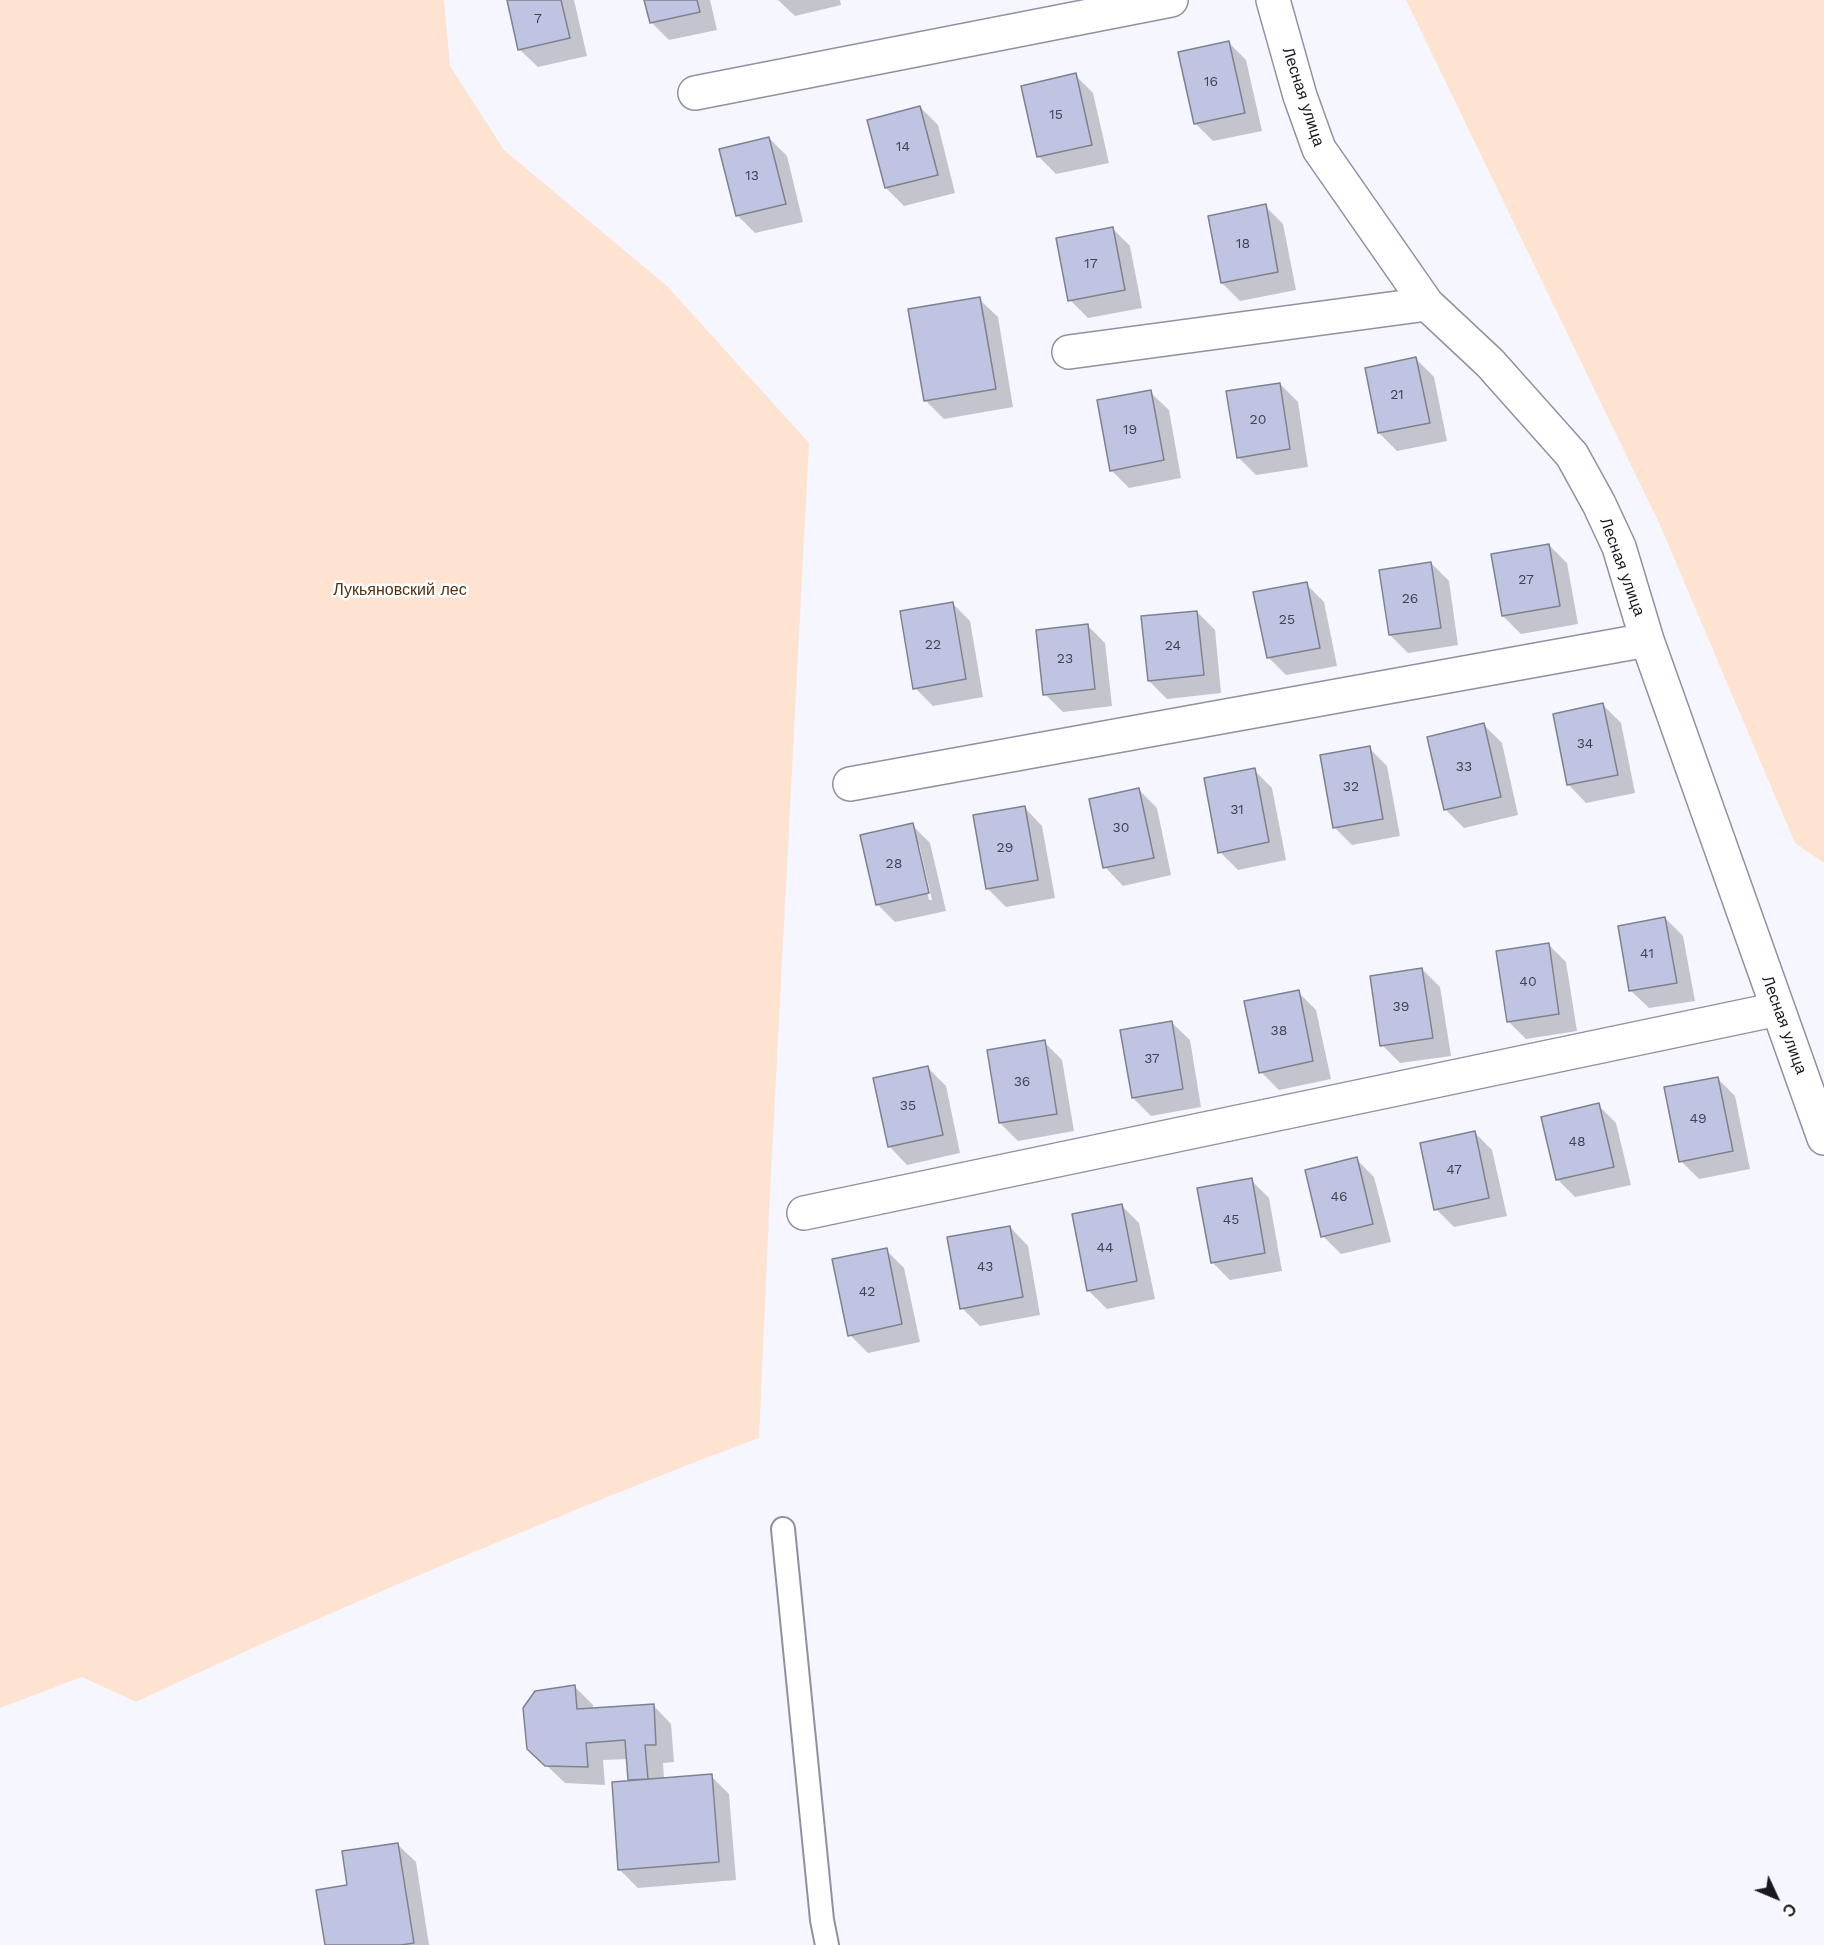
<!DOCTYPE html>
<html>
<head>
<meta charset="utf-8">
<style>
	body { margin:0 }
	#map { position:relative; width:1824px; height:1945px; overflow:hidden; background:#f5f6ff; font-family:"Work Sans",sans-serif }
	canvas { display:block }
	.north { position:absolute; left:1746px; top:1867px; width:60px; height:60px; -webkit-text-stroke:4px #fff; paint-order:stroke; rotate:134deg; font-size:16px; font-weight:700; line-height:24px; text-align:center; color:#18181e }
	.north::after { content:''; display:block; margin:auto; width:21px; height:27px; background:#18181e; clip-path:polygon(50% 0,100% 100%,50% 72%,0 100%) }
</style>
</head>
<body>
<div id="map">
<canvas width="1824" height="1945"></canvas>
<div class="north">С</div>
</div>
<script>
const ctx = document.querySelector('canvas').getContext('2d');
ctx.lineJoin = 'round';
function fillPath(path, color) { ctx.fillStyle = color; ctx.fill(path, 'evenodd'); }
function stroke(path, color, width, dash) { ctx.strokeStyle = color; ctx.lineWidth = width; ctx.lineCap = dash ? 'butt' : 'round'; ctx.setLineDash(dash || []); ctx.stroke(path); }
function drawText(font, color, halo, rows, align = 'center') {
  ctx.font = font + ' "Work Sans",sans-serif'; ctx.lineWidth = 5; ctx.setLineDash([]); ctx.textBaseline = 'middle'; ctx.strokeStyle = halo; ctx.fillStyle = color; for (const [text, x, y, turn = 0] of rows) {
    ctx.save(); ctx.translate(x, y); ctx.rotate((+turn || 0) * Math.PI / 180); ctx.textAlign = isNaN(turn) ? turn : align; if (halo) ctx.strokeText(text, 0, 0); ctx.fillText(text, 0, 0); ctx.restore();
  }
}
fillPath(new Path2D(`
	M0,0H444L450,66L504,150L667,286L809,443L770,1193L759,1438C685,1465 612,1495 539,1525C403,1581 269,1639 136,1702L82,1677L0,1708Z
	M1406,0H1824V863L1795,843L1660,525Z`), '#fde3d0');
fillPath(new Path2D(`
	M508,0H574L587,56L538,67L519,49Z
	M646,0H710L717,30L669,40L651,22Z
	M778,0H840L841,5L795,16Z
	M1228,42L1246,60L1262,131L1213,141L1195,123Z
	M1075,75L1093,93L1109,163L1056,174L1038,156Z
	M920,107L938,125L955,193L904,206L886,188Z
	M769,138L787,156L803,222L755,233L737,215Z
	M1265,206L1283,224L1296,290L1240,301L1222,283Z
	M1112,228L1130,246L1142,308L1088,318L1070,300Z
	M979,299L998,317L1013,407L944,419L926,401Z
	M1416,359L1434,377L1447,441L1397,451L1379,433L1366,369Z
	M1280,384L1298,402L1308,467L1256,475L1238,457Z
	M1150,392L1169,410L1181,478L1129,488L1111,470Z
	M1549,545L1567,563L1578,624L1521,634L1503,616Z
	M1431,563L1449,581L1458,645L1408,653L1390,635Z
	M1306,584L1324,602L1337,666L1286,675L1268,657Z
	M952,603L970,621L983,697L933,706L915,688Z
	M1197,612L1215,630L1221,693L1167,699L1149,681Z
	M1087,625L1105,643L1112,706L1063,712L1045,694Z
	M1603,705L1621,723L1635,793L1586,803L1568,784Z
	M1484,725L1502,743L1518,815L1464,828L1446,810L1429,738Z
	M1369,748L1387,766L1400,836L1352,845L1334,827Z
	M1254,770L1272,788L1286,860L1238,870L1220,852Z
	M1139,790L1157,808L1171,875L1123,886L1105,867Z
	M1024,807L1042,826L1055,898L1006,907L988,889L975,816Z
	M912,825L930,843L946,911L895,922L877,904ZM916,844H919L932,900H929Z
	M1665,918L1683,936L1695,1001L1649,1008L1630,990Z
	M1548,944L1566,962L1577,1031L1526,1039L1508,1021Z
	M1422,969L1440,987L1451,1056L1400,1063L1382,1045Z
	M1298,992L1316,1010L1331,1079L1279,1090L1261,1072Z
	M1171,1022L1190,1040L1201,1107L1151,1116L1133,1098Z
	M1044,1042L1062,1060L1074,1131L1018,1141L1000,1123Z
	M928,1068L946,1086L960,1153L907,1165L889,1146Z
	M1717,1078L1735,1096L1750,1169L1699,1179L1681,1161Z
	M1598,1105L1616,1123L1631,1185L1575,1197L1557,1179Z
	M1474,1132L1492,1150L1507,1216L1454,1227L1436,1209Z
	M1356,1159L1374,1177L1391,1242L1341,1254L1323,1236Z
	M1251,1180L1269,1198L1282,1271L1230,1280L1212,1262Z
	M1121,1205L1139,1223L1155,1299L1107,1309L1089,1291Z
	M1010,1227L1028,1246L1040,1315L980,1326L962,1308Z
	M886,1250L904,1268L920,1342L868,1353L850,1335Z
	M575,1687L593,1705V1709L653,1705L671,1724L674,1762L663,1763L664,1779L711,1776L729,1794L736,1880L638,1888L620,1870L629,1781L628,1759L603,1760L605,1785L565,1783L528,1748Z
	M397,1844L416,1862L429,1945H326Z`), '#0003');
const building = new Path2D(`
	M507,0H561L570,38L518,50Z
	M644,0H697L700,12L650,23Z
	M1229,41L1245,113L1194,124L1178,52Z
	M1076,73L1092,145L1037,157L1021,86Z
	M920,106L938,175L885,188L867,120Z
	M769,137L786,204L736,216L719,149Z
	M1266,204L1278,272L1221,283L1208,216Z
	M1113,227L1125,290L1068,301L1056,238Z
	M980,297L996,389L924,401L908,309Z
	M1416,357L1430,423L1378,433L1365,368Z
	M1280,383L1290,449L1237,458L1226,391Z
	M1151,390L1164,460L1110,471L1097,400Z
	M1549,544L1560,606L1502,616L1491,554Z
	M1431,562L1441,628L1389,635L1379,570Z
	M1307,582L1320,648L1267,658L1253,592Z
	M953,602L966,679L913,689L900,611Z
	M1197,611L1204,675L1148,681L1141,616Z
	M1088,624L1095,689L1043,695L1036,630Z
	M1603,703L1618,775L1567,785L1553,714Z
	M1484,723L1501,797L1444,810L1427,737Z
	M1370,746L1383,819L1333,828L1320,755Z
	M1255,768L1269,842L1218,853L1204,778Z
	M1139,788L1154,858L1103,868L1089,799Z
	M1025,806L1038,880L986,889L973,815Z
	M913,823L929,893L876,905L860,835Z
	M1665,917L1677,983L1629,991L1618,926Z
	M1549,943L1559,1014L1507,1022L1496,951Z
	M1422,968L1433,1038L1380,1046L1370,976Z
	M1299,990L1313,1061L1259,1073L1244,1001Z
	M1172,1021L1183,1089L1132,1098L1120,1030Z
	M1045,1040L1057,1114L999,1123L987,1050Z
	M928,1066L943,1135L888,1147L873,1078Z
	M1718,1077L1733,1151L1679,1162L1664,1087Z
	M1599,1103L1614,1167L1556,1180L1541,1117Z
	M1475,1131L1489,1198L1434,1210L1420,1143Z
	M1357,1157L1373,1224L1321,1237L1305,1170Z
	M1252,1178L1265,1253L1211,1263L1197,1188Z
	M1122,1204L1137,1281L1087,1291L1072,1214Z
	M1010,1226L1023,1297L960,1309L947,1237Z
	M887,1248L902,1324L848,1336L832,1259Z
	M575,1685L577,1709L654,1704L656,1745H645L648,1779L628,1780L625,1740L586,1743L588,1767L545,1766L527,1749L523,1708L535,1691Z
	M712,1774L719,1862L618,1870L612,1782Z
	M398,1843L414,1943L401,1945H325L316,1890L347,1885L342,1851Z`);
fillPath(building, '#c0c4e3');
stroke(building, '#80818e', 1.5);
const lane = new Path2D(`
	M783,1529L822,1920L827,1945`);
const street = new Path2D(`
	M1273,0L1300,96L1319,149L1427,304L1490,363L1572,455L1599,504L1619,547L1647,640L1824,1138
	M695,93L1171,0
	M1069,352L1427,304
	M850,784L1647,640
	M804,1213L1778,1009`);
stroke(lane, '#90919f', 26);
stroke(street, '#90919f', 36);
stroke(lane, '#fff', 22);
stroke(street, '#fff', 33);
drawText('14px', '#42434f', null, [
	["7",538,19],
	["16",1211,82],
	["15",1056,115],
	["14",903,147],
	["13",752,176],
	["18",1243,244],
	["17",1091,264],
	["21",1397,395],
	["20",1258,420],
	["19",1130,430],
	["27",1526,580],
	["26",1410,599],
	["25",1287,620],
	["22",933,645],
	["24",1173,646],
	["23",1065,659],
	["34",1585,744],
	["33",1464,767],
	["32",1351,787],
	["31",1237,810],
	["30",1121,828],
	["29",1005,848],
	["28",894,864],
	["41",1647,954],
	["40",1528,982],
	["39",1401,1007],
	["38",1279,1031],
	["37",1152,1059],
	["36",1022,1082],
	["35",908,1106],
	["49",1698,1119],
	["48",1577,1142],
	["47",1454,1170],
	["46",1339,1197],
	["45",1231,1220],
	["44",1105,1248],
	["43",985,1267],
	["42",867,1292]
]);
drawText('16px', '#18181e', '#fff', [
	["Лесная улица",1303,97,72],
	["Лесная улица",1622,567,70],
	["Лесная улица",1784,1025,70]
]);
drawText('16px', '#562f0a', '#fff', [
	["Лукьяновский лес",400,590]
]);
</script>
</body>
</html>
